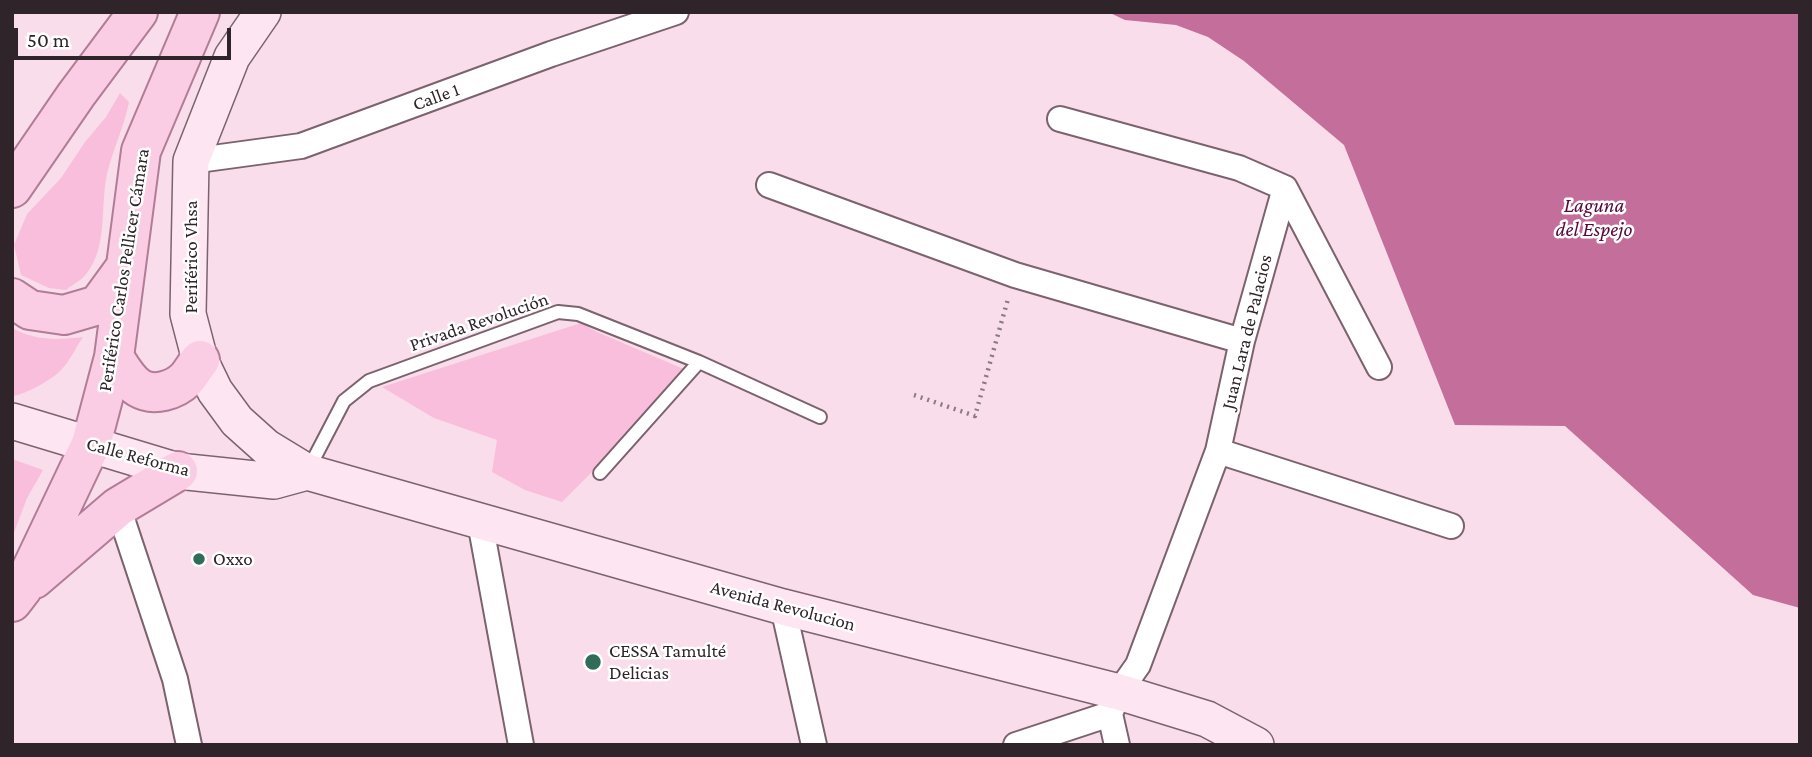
<!DOCTYPE html>
<html>
<head>
<meta charset="utf-8">
<style>
	body { margin:0 }
	#map { position:relative; width:1812px; height:757px; overflow:hidden; background:#f9ddea; font-family:"Crimson Pro",serif }
	canvas { display:block }
	.frame { position:absolute; inset:0; border:14px solid #2e2429; pointer-events:none }
	.scale { position:absolute; left:14px; top:28px; width:217px; height:32px; box-sizing:border-box; border:4px solid #2e2429; border-top:0; padding-left:9px; font-size:21px; line-height:24px; white-space:nowrap; color:#2e2429; -webkit-text-stroke:5px #fff; paint-order:stroke }
</style>
</head>
<body>
<div id="map">
<canvas width="1812" height="757"></canvas>
<div class="frame"></div>
<div class="scale">50 m</div>
</div>
<script>
const ctx = document.querySelector('canvas').getContext('2d');
ctx.lineJoin = 'round';
function fillPath(path, color) { ctx.fillStyle = color; ctx.fill(path, 'evenodd'); }
function stroke(path, color, width, dash) { ctx.strokeStyle = color; ctx.lineWidth = width; ctx.lineCap = dash ? 'butt' : 'round'; ctx.setLineDash(dash || []); ctx.stroke(path); }
function drawText(font, color, halo, rows, align = 'center') {
  ctx.font = font + ' "Crimson Pro",serif'; ctx.lineWidth = 5; ctx.setLineDash([]); ctx.textBaseline = 'middle'; ctx.strokeStyle = halo; ctx.fillStyle = color; for (const [text, x, y, turn = 0] of rows) {
    ctx.save(); ctx.translate(x, y); ctx.rotate((+turn || 0) * Math.PI / 180); ctx.textAlign = isNaN(turn) ? turn : align; if (halo) ctx.strokeText(text, 0, 0); ctx.fillText(text, 0, 0); ctx.restore();
  }
}
fillPath(new Path2D(`
	M120,93L129,102C124,127 113,149 107,174C100,206 108,246 87,273C82,280 72,285 66,290L49,288L21,275L14,245L27,214L61,178L85,142L106,117Z
	M581,323L597,332L686,370L626,438L562,502L525,490L492,472L497,440L434,418L382,387Z
	M12,328C35,341 58,340 83,337C76,347 70,361 61,370C53,379 25,395 12,396Z
	M12,459L43,470L27,498L12,538Z`), '#f9bedb');
fillPath(new Path2D(`
	M1108,12H1800V608L1753,595L1565,426L1455,425L1344,145L1244,61L1208,37L1176,25L1125,20Z`), '#c46e9c');
const lane = new Path2D(`
	M308,470L344,401L369,381L558,312L578,314L699,362L820,417
	M600,473L699,362`);
const street = new Path2D(`
	M1060,119L1239,168L1285,188
	M191,161L301,146L551,54L676,12
	M769,185L1015,275L1242,341
	M1285,188L1379,367
	M1218,451L1451,526
	M118,507L175,679L189,745
	M480,522L521,745
	M783,607L814,745
	M1016,745L1110,714
	M1117,745L1110,714L1119,692L1138,665L1218,451L1242,341L1285,188`);
const secondary = new Path2D(`
	M263,12L232,57L191,161L188,314L200,360L215,391L237,421L266,447L307,472L783,607L1119,692L1207,719L1256,745
	M12,421L178,471L274,481L307,472`);
const primary = new Path2D(`
	M12,188L76,95L138,12
	M12,298L30,310L64,315L98,305L125,268
	M114,357C121,368 128,381 139,388C154,397 175,390 186,379C191,374 195,366 200,360
	M34,579L118,507L178,471
	M12,602L22,589L91,444L114,357L141,151L200,12`);
stroke(lane, '#7b636e', 16);
stroke(street, '#7b636e', 28);
stroke(secondary, '#7b636e', 38);
stroke(primary, '#b17c97', 42);
stroke(new Path2D(`
	M914,395L975,416L1008,299`), '#8c7a82', 4.5, [2, 5]);
stroke(lane, '#fff', 12);
stroke(street, '#fff', 24);
stroke(secondary, '#fde6f2', 35);
stroke(primary, '#fbcde4', 38);
for (const [x, y, r, color] of [
	[199,559,7,"#306c57"],
	[593,662,9,"#306c57"]
]) { const dot = new Path2D(); dot.arc(x, y, r, 0, 2 * Math.PI); ctx.fillStyle = color; ctx.fill(dot); stroke(dot, '#fff', 2.5); }
drawText('19px', '#2e2429', '#fff', [
	["Calle 1",436,97,-20],
	["Periférico Vhsa",191,257,-90],
	["Periférico Carlos Pellicer Cámara",124,270,-81],
	["Privada Revolución",479,322,-19],
	["Juan Lara de Palacios",1247,332,-76],
	["Calle Reforma",138,457,15],
	["Avenida Revolucion",783,606,15]
]);
drawText('19px', '#2e2429', '#fff', [
	["Oxxo",213,559],
	["CESSA Tamulté",609,651],
	["Delicias",609,673]
], 'left');
drawText('italic 21px', '#57083b', '#fff', [
	["Laguna",1594,206],
	["del Espejo",1594,230]
]);
</script>
</body>
</html>
